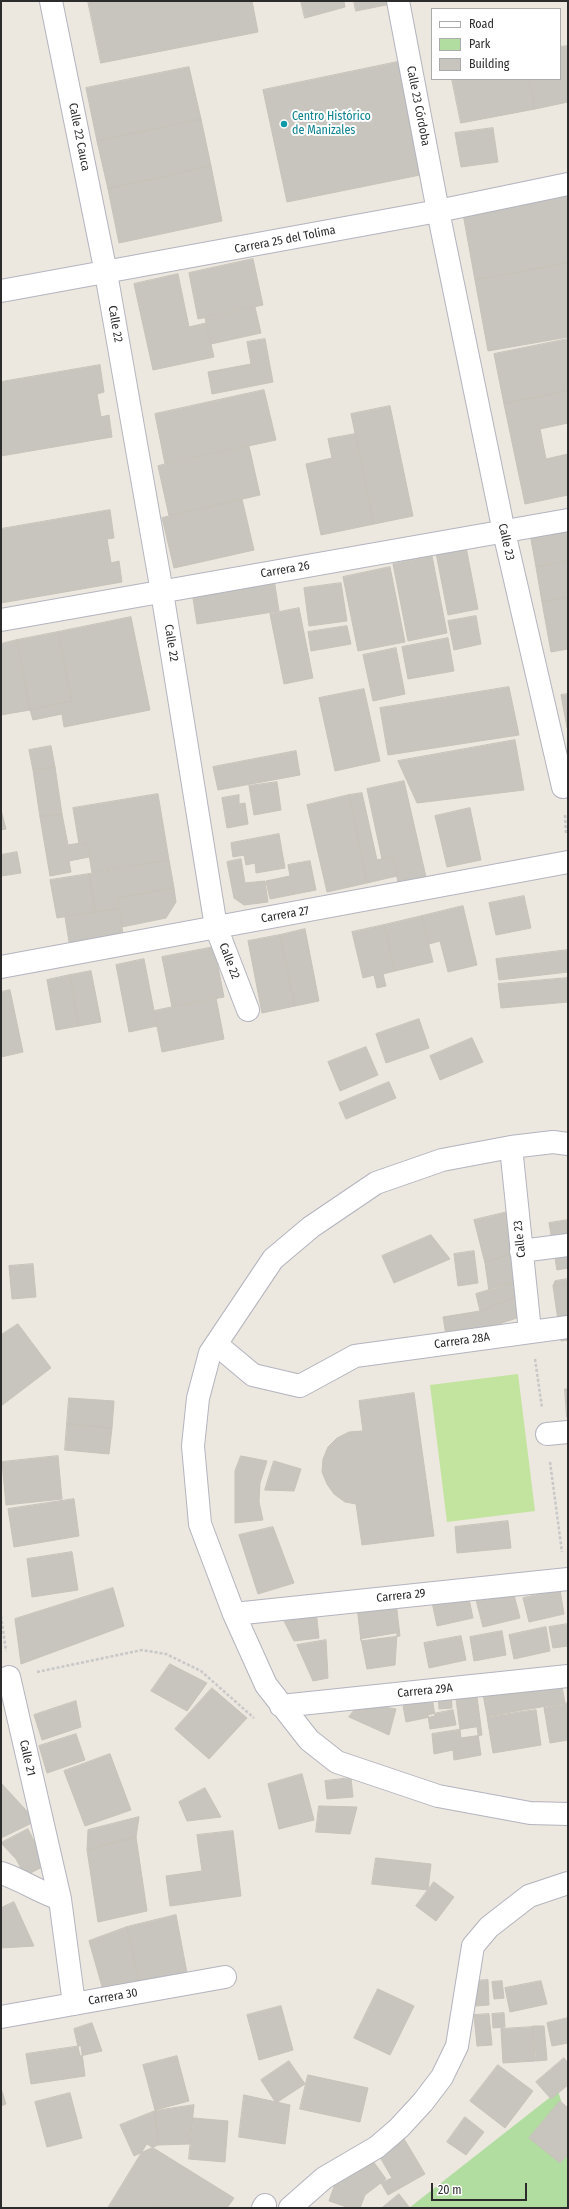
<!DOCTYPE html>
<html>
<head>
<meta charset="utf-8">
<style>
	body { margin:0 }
	#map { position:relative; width:569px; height:2209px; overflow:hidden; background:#ece7df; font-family:"Fira Sans Condensed",sans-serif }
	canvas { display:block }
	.frame { position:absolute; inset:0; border:2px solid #2c2c2c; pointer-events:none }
	.legend { position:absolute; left:431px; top:8px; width:130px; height:72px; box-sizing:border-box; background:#fff; border:1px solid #ababab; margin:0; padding:5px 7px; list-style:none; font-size:12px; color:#2c2c2c }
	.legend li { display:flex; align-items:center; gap:8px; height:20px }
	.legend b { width:20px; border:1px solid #ababab }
	.scale { position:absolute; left:431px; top:2183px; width:96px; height:18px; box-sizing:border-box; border:2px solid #2c2c2c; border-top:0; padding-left:5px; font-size:12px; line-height:14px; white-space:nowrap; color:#2c2c2c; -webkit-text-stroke:3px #fff; paint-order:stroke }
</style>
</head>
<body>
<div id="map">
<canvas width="569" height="2209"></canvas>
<div class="frame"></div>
<ul class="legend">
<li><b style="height:5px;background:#fff"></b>Road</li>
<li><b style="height:11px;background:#b2dda1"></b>Park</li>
<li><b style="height:11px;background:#c8c5be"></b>Building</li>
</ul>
<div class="scale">20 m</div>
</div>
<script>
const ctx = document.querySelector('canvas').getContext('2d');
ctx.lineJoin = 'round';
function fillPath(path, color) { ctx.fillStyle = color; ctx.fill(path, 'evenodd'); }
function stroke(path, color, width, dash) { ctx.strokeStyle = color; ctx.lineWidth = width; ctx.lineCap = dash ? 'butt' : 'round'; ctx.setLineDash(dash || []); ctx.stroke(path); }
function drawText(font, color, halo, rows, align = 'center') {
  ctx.font = font + ' "Fira Sans Condensed",sans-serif'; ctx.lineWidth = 4; ctx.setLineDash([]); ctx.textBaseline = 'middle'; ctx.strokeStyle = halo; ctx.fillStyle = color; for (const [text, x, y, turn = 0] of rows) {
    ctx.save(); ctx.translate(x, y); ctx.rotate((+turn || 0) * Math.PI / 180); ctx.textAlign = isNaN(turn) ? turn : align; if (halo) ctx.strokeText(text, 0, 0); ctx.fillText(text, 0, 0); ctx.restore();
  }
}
fillPath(new Path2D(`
	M558,2091L568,2122V2208H409Z`), '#b2dda1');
fillPath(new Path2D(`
	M518,1374L535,1511L447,1522L430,1385Z`), '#c2e49e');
const building = new Path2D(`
	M88,1H252L258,32L101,63Z
	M301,1H344L345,7L305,18Z
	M354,1H391V4L356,11Z
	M568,46V102L535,109L529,79H560V47Z
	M402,61L425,174L287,202L263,90Z
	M189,67L201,119L97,141L86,88Z
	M452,79H529L535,109L461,123Z
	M201,119L211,166L108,189L97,141Z
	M493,128L498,162L461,167L455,133Z
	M211,166L222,221L119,243L108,189Z
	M568,195V263L475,280L463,214Z
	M253,259L263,305L198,319L189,273Z
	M568,263V337L488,351L475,280Z
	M178,274L189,327L206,323L214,357L153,370L134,284Z
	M255,307L261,333L211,344L205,318Z
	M265,339L273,382L212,394L208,372L251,364L247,342Z
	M568,339V391L504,404L494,354Z
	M100,365L104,392L97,394L101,417L109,415L112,437L1,456V382Z
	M264,390L276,440L165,464L155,414Z
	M568,391V423L540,429L546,459L568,454V495L525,504L504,404Z
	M390,406L413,516L374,524L351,414Z
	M355,434L374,524L321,535L306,464L332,458L328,439Z
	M249,446L260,495L169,516L158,466Z
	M242,499L254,550L174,568L162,518Z
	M110,510L114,538L107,539L111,563L119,561L122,582L1,603V529Z
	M568,527V561L536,567L530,534Z
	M466,547L478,609L448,615L436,553Z
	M432,556L447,633L408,641L393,564Z
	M568,561V597L542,602L536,567Z
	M390,567L405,642L358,651L343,577Z
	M274,579L279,611L197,624L192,592Z
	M341,583L347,621L309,626L304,588Z
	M568,597V649L551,652L542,602Z
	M299,608L313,678L284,684L270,614Z
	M476,616L481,644L454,650L448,621Z
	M131,617L150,710L64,727L62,714L33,720L30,710L72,701L58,632Z
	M347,626L351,644L311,651L308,632Z
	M58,632L72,701L30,710L17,640Z
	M448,638L454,671L408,679L402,647Z
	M17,640L30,710L1,715V644Z
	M396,648L405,694L373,701L363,655Z
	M509,687L519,735L388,755L380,708Z
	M364,689L380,761L335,771L319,698Z
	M568,694V727L567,728L561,695Z
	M515,740L524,790L417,803L398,761Z
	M51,746L55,767L33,770L29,750Z
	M296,751L300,775L218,790L213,767Z
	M55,767L62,814L40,817L33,770Z
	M404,781L426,877L398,883L393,856L382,859L367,789Z
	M277,782L281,810L254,815L249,786Z
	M362,793L377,860L393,856L397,876L367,883L349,795Z
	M158,794L169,860L92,873L87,842L79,844L73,808Z
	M239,795V804L245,803L248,824L227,828L222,798Z
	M349,795L367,883L327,892L307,805Z
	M470,808L481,860L447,867L435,816Z
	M1,810L6,829L1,830Z
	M62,814L68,845L87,842L89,857L69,861L71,872L50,876L40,817Z
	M279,834L285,868L256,873L255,863L246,865L244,855L233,857L231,843Z
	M17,852L21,873L1,876V855Z
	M241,859L245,883L265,881L268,902L244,905L234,898L227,862Z
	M169,860L174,888L118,898L119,908L95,912L89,874Z
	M310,861L316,890L270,899L266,881L290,876L288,865Z
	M89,874L95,912L57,918L50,880Z
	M174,888L176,902L166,918L122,927L118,898Z
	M524,896L531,928L496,935L489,903Z
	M463,906L477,965L448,972L440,941L429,944L422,916Z
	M119,908L123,934L69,942L65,917Z
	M422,916L433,962L395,971L384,925Z
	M384,925L395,971L383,974L386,986L377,988L374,975L363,978L352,932Z
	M305,929L319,1001L295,1006L280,935Z
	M280,935L295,1006L262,1013L248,941Z
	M214,947L224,997L172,1007L162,957Z
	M568,950V972L499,980L496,959Z
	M144,959L157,1026L129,1032L116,965Z
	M91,971L101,1022L79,1026L70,975Z
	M70,975L79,1026L56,1030L47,980Z
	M568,978V1002L501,1008L498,984Z
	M10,990L23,1052L1,1057V992Z
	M216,998L224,1039L162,1052L154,1011Z
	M419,1019L429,1048L386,1063L376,1034Z
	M472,1038L483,1062L440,1080L430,1056Z
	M366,1047L378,1075L340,1091L328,1062Z
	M389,1082L396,1098L346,1119L339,1103Z
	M516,1210V1252L485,1263L474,1220Z
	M568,1220V1268L557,1270L549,1223Z
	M431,1235L450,1259L394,1283L382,1256Z
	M474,1251L478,1283L458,1286L454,1254Z
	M516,1252L518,1281L489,1291L485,1263Z
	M33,1264L36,1297L12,1299L9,1266Z
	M568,1279V1284L553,1286L555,1281Z
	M518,1281V1296L480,1311L476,1294Z
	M568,1284V1340L561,1341L553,1286Z
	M518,1296L517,1318L447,1341L443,1317L480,1311Z
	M18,1324L51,1368L1,1406V1335Z
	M565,1389H568V1417H567Z
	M414,1393L434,1536L362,1545L356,1504L345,1502L334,1494L327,1484L322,1472L323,1459L328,1447L337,1438L349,1432L363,1431L359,1401Z
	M69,1398L114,1401L112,1428L67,1424Z
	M67,1424L112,1428L109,1454L65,1450Z
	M58,1456L62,1499L6,1505L2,1462Z
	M241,1456L267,1461L260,1483L259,1502L263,1520L235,1523V1471Z
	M274,1461L301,1469L294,1491L265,1490Z
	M74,1499L79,1536L14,1547L8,1509Z
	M508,1521L511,1548L457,1553L455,1527Z
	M273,1527L294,1583L258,1594L239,1535Z
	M72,1552L78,1590L32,1597L27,1559Z
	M512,1587L520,1618L483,1627L475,1596Z
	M113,1588L124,1626L21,1664L15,1619Z
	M560,1590L564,1614L529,1622L523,1598Z
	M468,1594L473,1618L437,1626L432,1602Z
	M396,1602L400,1636L361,1641L357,1607Z
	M316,1610L319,1638L294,1641L281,1615Z
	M568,1624V1646L553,1648L549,1627Z
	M546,1627L550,1651L514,1659L509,1635Z
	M502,1631L506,1655L474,1661L470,1637Z
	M397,1633L395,1665L367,1669L361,1639Z
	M461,1636L466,1660L429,1668L424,1643Z
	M326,1640L328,1678L313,1681L297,1645Z
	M170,1664L207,1683L187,1711L151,1691Z
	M560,1676L565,1703L487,1716L482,1689Z
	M212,1688L247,1718L209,1759L175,1729Z
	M476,1689L482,1735L461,1738L455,1691Z
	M431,1691L435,1716L406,1722L403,1706L418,1703L416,1694Z
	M451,1691L452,1708L439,1709L438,1693Z
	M76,1701L81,1727L42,1740L34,1715Z
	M360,1703L396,1709L389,1735L349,1717Z
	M568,1703V1740L550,1743L544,1708Z
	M453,1710L456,1725L430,1729L428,1715Z
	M536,1710L541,1745L493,1753L487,1717Z
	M477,1727L481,1755L454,1760L453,1750L434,1754L432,1734Z
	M76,1734L85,1760L47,1773L39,1746Z
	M110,1754L131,1810L85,1826L64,1771Z
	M302,1774L314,1820L279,1829L268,1784Z
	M351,1778L353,1797L327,1799L325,1781Z
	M1,1783L36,1821L1,1838Z
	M205,1788L221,1817L187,1821L179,1802Z
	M319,1806L357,1807L350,1834L316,1832Z
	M139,1817L136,1837L87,1850L88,1830Z
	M28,1829L46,1865L25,1876L16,1859L1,1843Z
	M233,1831L241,1896L170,1906L166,1876L202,1871L197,1835Z
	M136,1837L147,1911L98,1922L87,1850Z
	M376,1858L431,1864L428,1890L372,1884Z
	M434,1882L454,1897L436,1921L416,1906Z
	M14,1902L34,1946L1,1948V1908Z
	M176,1915L188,1978L140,1989L127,1927Z
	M127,1927L140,1989L105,1997L89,1941Z
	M488,1980L489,2005L475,2006L474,1981Z
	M502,1981L504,1998L494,1999L492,1982Z
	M541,1981L547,2004L510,2012L505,1988Z
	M378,1989L414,2006L390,2055L354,2038Z
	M281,2006L293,2050L259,2060L247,2015Z
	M504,2013L505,2027L493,2028L492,2014Z
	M489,2014L492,2045L477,2046L474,2015Z
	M568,2018V2043L552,2046L547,2023Z
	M92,2023L102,2051L80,2056L74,2029Z
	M533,2026H544L547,2060L536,2061Z
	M533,2027L535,2061L503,2063L501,2029Z
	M81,2046L85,2076L31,2084L26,2054Z
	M177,2056L189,2101L155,2110L143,2065Z
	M564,2058L568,2063V2085L551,2099L536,2082Z
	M289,2061L305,2084L276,2103L261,2080Z
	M498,2065L533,2091L505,2128L470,2101Z
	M308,2075L368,2088L360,2122L300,2109Z
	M1,2088L6,2104L1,2106Z
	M70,2093L82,2138L47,2147L35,2102Z
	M244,2095L290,2105L285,2144L239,2137Z
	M560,2101L568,2108V2154L560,2163L529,2138Z
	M194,2105L190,2144L158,2145L155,2111Z
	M155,2111L158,2145L134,2156L120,2125Z
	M465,2117L484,2132L466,2155L447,2142Z
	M193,2118L228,2121L225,2162L189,2159Z
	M403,2137L425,2174L388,2195L381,2183L392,2178L377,2152Z
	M147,2144L234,2198L227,2208H163L156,2203L153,2208H108Z
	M373,2161L386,2179L365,2195L360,2208H350L329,2201L338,2175Z
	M399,2194L410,2208H382Z
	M156,2203L163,2208H153Z`);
fillPath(building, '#c8c5be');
stroke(building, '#c7c3b9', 1);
const minor = new Path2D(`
	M51,1L106,273L162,592L216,927L248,1010
	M398,1L438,211L504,532L563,787
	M1,291L438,211L568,184
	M1,620L568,520
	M1,967L568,862
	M568,1144L553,1142L511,1147L442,1160L376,1183L311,1227L273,1259L210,1353L198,1398L193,1446L200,1524L234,1614L266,1685L309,1740L337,1762L438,1796L530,1813L568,1814
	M511,1147L530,1331
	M521,1251L568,1245
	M216,1344L253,1375L300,1386L355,1356L568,1327
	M547,1434L568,1432
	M234,1614L568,1579
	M9,1677L60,1899L74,2004
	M281,1706L568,1676
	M1,1873C22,1880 39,1892 60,1899
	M1,2017L225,1977
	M263,2208L265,2205
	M290,2208L324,2178L377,2147L399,2128L423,2102L442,2077L457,2046L473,1946L489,1927L529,1896L568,1883`);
stroke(minor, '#b3b4be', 24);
stroke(new Path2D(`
	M565,815L566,834
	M535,1359L542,1408
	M550,1462L562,1552
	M1,1616L6,1651
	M37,1672L142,1650L166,1654L201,1671L254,1718`), '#c8c8c8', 2.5, [3, 2]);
stroke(minor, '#fff', 22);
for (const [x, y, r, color] of [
	[284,124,4,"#0f9aa8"]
]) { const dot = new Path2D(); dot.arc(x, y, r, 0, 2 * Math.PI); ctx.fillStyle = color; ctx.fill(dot); stroke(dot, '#fff', 1.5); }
drawText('12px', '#2c2c2c', '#fff', [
	["Calle 23 Córdoba",418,106,79],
	["Calle 22 Cauca",79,137,79],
	["Carrera 25 del Tolima",285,240,-11],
	["Calle 22",115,324,80],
	["Calle 23",506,542,77],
	["Carrera 26",285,570,-10],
	["Calle 22",171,643,81],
	["Carrera 27",285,915,-10],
	["Calle 22",229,961,69],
	["Calle 23",520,1239,-96],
	["Carrera 28A",462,1341,-8],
	["Carrera 29",401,1596,-6],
	["Carrera 29A",425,1691,-6],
	["Calle 21",27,1758,77],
	["Carrera 30",113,1997,-10]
]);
drawText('12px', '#0d838f', '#fff', [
	["Centro Histórico",292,117],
	["de Manizales",292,131]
], 'left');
</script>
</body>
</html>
